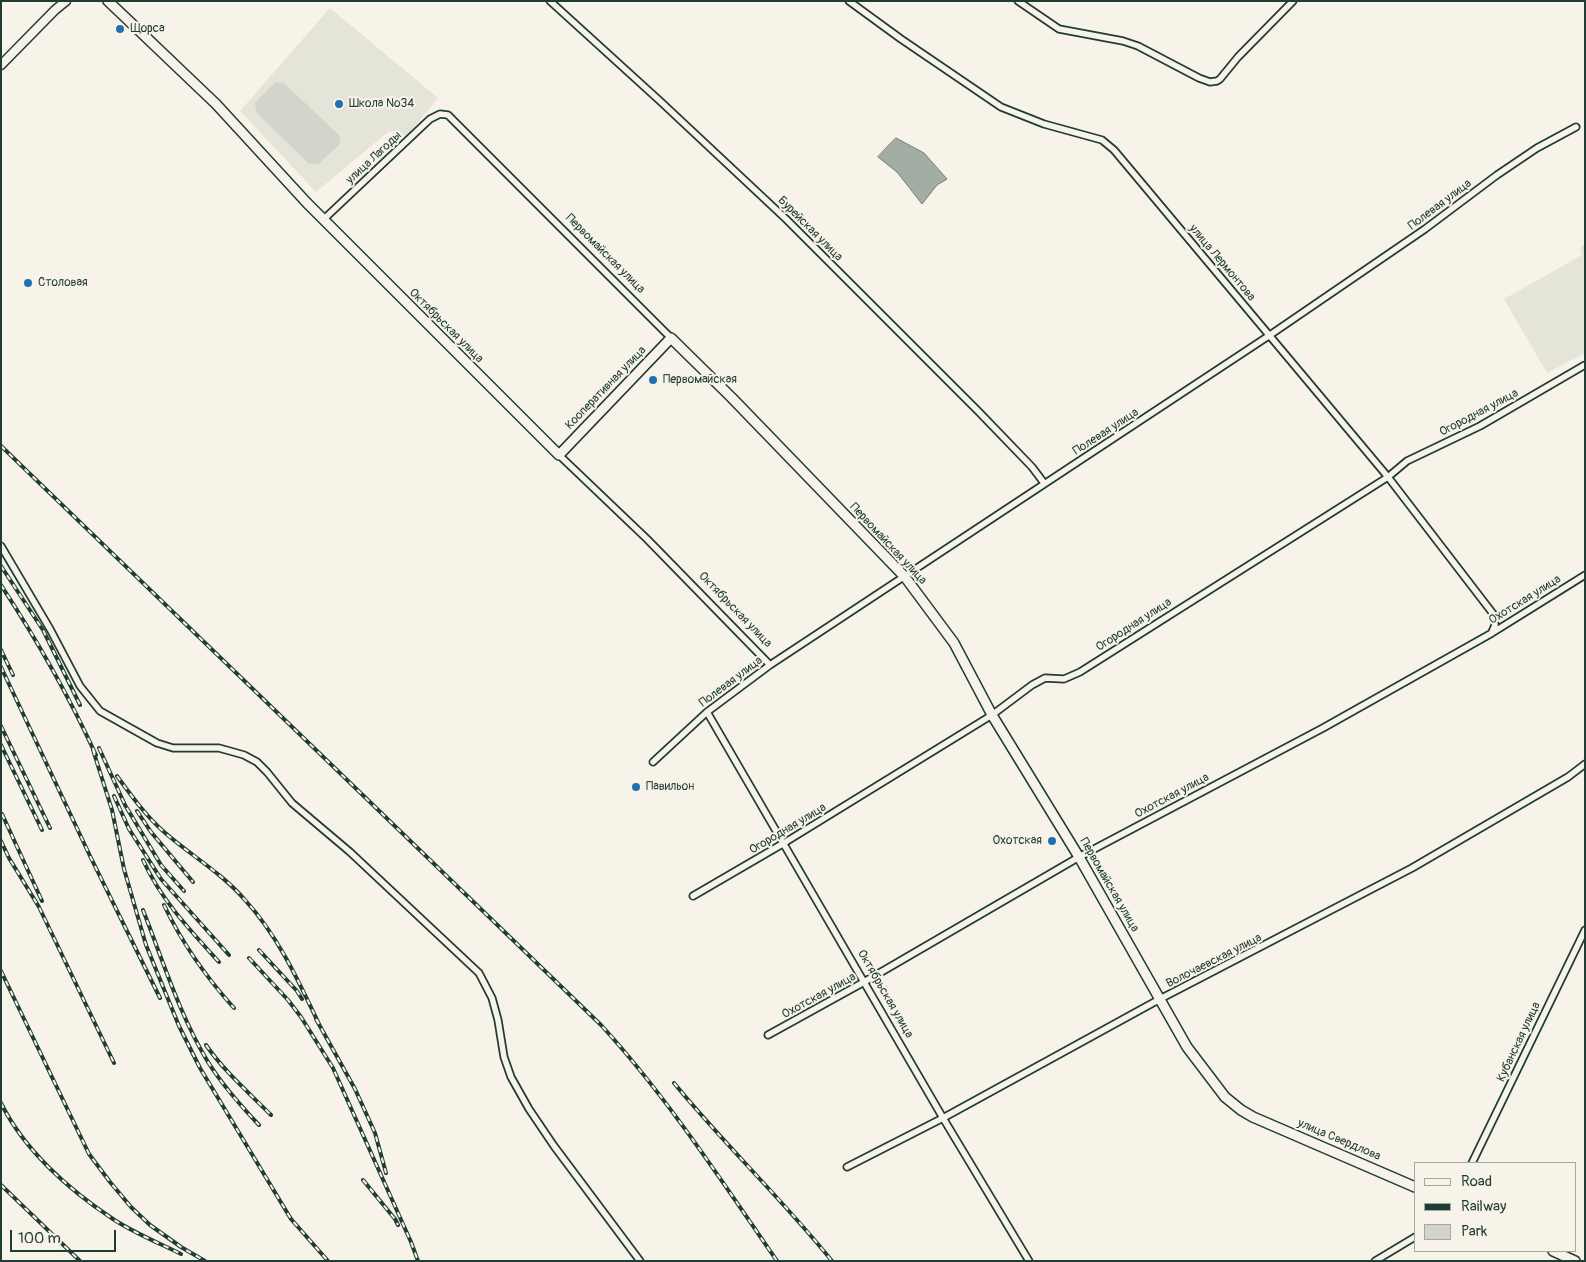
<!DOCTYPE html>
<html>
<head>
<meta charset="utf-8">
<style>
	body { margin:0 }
	#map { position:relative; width:1586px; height:1262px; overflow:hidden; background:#f7f3e8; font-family:Pangolin,sans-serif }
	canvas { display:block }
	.frame { position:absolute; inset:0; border:2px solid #1f3d34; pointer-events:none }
	.legend { position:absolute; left:1414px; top:1162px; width:162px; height:90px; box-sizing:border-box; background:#f7f3e8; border:1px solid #a1aaa0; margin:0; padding:6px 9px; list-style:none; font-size:15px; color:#1f3d34 }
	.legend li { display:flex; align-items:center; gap:10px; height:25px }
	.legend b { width:25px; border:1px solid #a1aaa0 }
	.scale { position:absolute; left:10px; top:1230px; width:106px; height:22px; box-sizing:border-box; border:2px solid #1f3d34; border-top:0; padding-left:6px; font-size:15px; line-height:18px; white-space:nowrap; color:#1f3d34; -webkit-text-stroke:4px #f7f3e8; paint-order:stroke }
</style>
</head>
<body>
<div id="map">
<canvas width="1586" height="1262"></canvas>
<div class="frame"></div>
<ul class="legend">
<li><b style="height:6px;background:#f7f3e8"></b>Road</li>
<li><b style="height:6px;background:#1f3d34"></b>Railway</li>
<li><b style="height:14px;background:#d3d5ca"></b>Park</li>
</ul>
<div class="scale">100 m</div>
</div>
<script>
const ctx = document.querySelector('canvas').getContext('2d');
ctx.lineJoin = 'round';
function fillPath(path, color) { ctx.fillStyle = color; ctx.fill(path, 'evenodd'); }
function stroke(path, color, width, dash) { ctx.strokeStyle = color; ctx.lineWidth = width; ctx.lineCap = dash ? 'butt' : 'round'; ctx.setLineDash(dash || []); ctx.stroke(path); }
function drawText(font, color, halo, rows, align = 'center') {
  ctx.font = font + ' Pangolin,sans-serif'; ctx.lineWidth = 4; ctx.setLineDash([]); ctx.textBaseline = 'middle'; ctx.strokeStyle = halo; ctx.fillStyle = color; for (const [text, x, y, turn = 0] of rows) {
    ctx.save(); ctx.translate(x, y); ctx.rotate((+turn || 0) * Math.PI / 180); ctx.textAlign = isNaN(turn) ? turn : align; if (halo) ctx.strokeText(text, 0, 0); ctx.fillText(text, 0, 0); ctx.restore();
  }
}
fillPath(new Path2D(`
	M330,8L438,98L406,137L399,131L388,132L316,192L240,111Z
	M1585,243V353L1547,373L1504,299L1582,255L1580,248Z`), '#e5e4d9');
fillPath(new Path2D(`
	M275,82L283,83L286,85L339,135L341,139L339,145L318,164H309L304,159L259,115L256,111L255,103Z`), '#d3d5ca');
const water = new Path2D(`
	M896,138L924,153L947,179L937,185L922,204L897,172L878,157Z`);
fillPath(water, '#a4ada3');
stroke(water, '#6f8077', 1);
const minor = new Path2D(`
	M550,1L660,101L786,219L978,411L1032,467L1044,483
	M849,1L901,39L1001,107L1044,124L1102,140L1114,150L1388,477L1494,615L1495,625L1492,632
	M1018,1L1059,29L1123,41L1138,46L1199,78L1210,82L1217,81L1220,79L1238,57L1293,1
	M324,219L430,119L440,114L448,115L671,338
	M559,455L647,539L770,665
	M1,546L50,629L80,686L100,711L157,743L173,748H219L244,755L257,762L267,772L292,803L350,852L479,973L492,998L498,1020L504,1057L511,1077L529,1109L554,1146L640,1261
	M707,712L943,1118L1029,1261
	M653,762L707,712L770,665L1270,335L1425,229L1497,175L1537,148L1576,127
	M693,896L784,843L992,715L1032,685L1045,678L1064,679L1080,672L1388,477L1407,461L1480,426L1585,365
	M768,1035L864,982L1079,857L1323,728L1492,633L1585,575
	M1472,1163L1585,930
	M847,1167L943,1118L1160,999L1412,868L1568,777L1585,764
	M1375,1261L1415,1237`);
const tertiary = new Path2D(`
	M1,65L55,10L66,1`);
const secondary = new Path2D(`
	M108,1L216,104L307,203L559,455L671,338L732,398L905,577L954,643L992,715L1079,857L1187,1047L1225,1097L1241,1110L1253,1117L1415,1187
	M1553,1251L1575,1261`);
stroke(minor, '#1f3d34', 9);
stroke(tertiary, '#1f3d34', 11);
stroke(secondary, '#1f3d34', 12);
stroke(minor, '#f7f3e8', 5.5);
stroke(tertiary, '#f7f3e8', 8);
stroke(secondary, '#f7f3e8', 9);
const rail = new Path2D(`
	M1,446L601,1025C667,1097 721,1180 777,1261
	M1,566L43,630L80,705
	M1,585C37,640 69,696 96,755
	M1,650L13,675
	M1,667L91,858L160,998
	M1,726L50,828
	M1,745L42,830
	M99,748L125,805L161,865L184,891
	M93,750L112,810L124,869L146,945L179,1026L200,1068L291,1219L328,1261
	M117,776C131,795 145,815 163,831C190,855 222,873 245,900C278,936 298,980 319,1024
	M114,796L129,829L161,879L229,955
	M137,811L151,832L193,882
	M2,814L42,901
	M1,841L9,858L39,907L114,1063
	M143,860C161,900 190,930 219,962
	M164,905C182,943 206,977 234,1008
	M143,910C163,961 180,1016 208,1062C223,1086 241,1106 259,1125
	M259,950L297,991L302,999
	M249,958L288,1000L301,1017L333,1068L411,1242L418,1261
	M1,971L89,1154L110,1182L131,1207L150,1225L181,1247L205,1261
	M316,1019L355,1089L375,1133L386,1173
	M206,1045C224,1071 248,1092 271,1115
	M674,1083C724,1144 782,1199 832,1261
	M1,1103C24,1150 69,1190 113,1219C134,1233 159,1243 181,1254
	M363,1180L395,1219L398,1225
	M1,1185L80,1261`);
stroke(rail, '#1f3d34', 4);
stroke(rail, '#f7f3e8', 2, [5.5]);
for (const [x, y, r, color] of [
	[120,29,5,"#1f6fb2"],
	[339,104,5,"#1f6fb2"],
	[28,283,5,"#1f6fb2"],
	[653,380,5,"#1f6fb2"],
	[636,787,5,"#1f6fb2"],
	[1052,841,5,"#1f6fb2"]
]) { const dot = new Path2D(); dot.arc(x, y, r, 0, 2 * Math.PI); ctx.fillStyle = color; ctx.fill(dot); stroke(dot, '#f7f3e8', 2); }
drawText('12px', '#1f3d34', '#f7f3e8', [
	["Щорса",130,29],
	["Школа №34",349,104],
	["Столовая",38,283],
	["Первомайская",663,380],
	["Павильон",646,787],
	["Охотская",1042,841,"right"]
], 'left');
drawText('12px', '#1f3d34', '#f7f3e8', [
	["улица Лагоды",374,158,-43],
	["Полевая улица",1440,205,-37],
	["Бурейская улица",810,229,45],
	["Первомайская улица",605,254,45],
	["улица Лермонтова",1222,263,50],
	["Октябрьская улица",446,326,45],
	["Кооперативная улица",606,388,-46],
	["Огородная улица",1479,413,-28],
	["Полевая улица",1106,432,-33],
	["Первомайская улица",888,544,47],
	["Охотская улица",1525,600,-32],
	["Октябрьская улица",735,610,46],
	["Огородная улица",1134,625,-33],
	["Полевая улица",731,682,-37],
	["Охотская улица",1172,796,-28],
	["Огородная улица",788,829,-31],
	["Первомайская улица",1109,885,60],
	["Волочаевская улица",1214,961,-27],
	["Октябрьская улица",885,994,60],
	["Охотская улица",819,996,-29],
	["Кубанская улица",1519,1042,-65],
	["улица Свердлова",1339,1140,23]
]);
</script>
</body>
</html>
